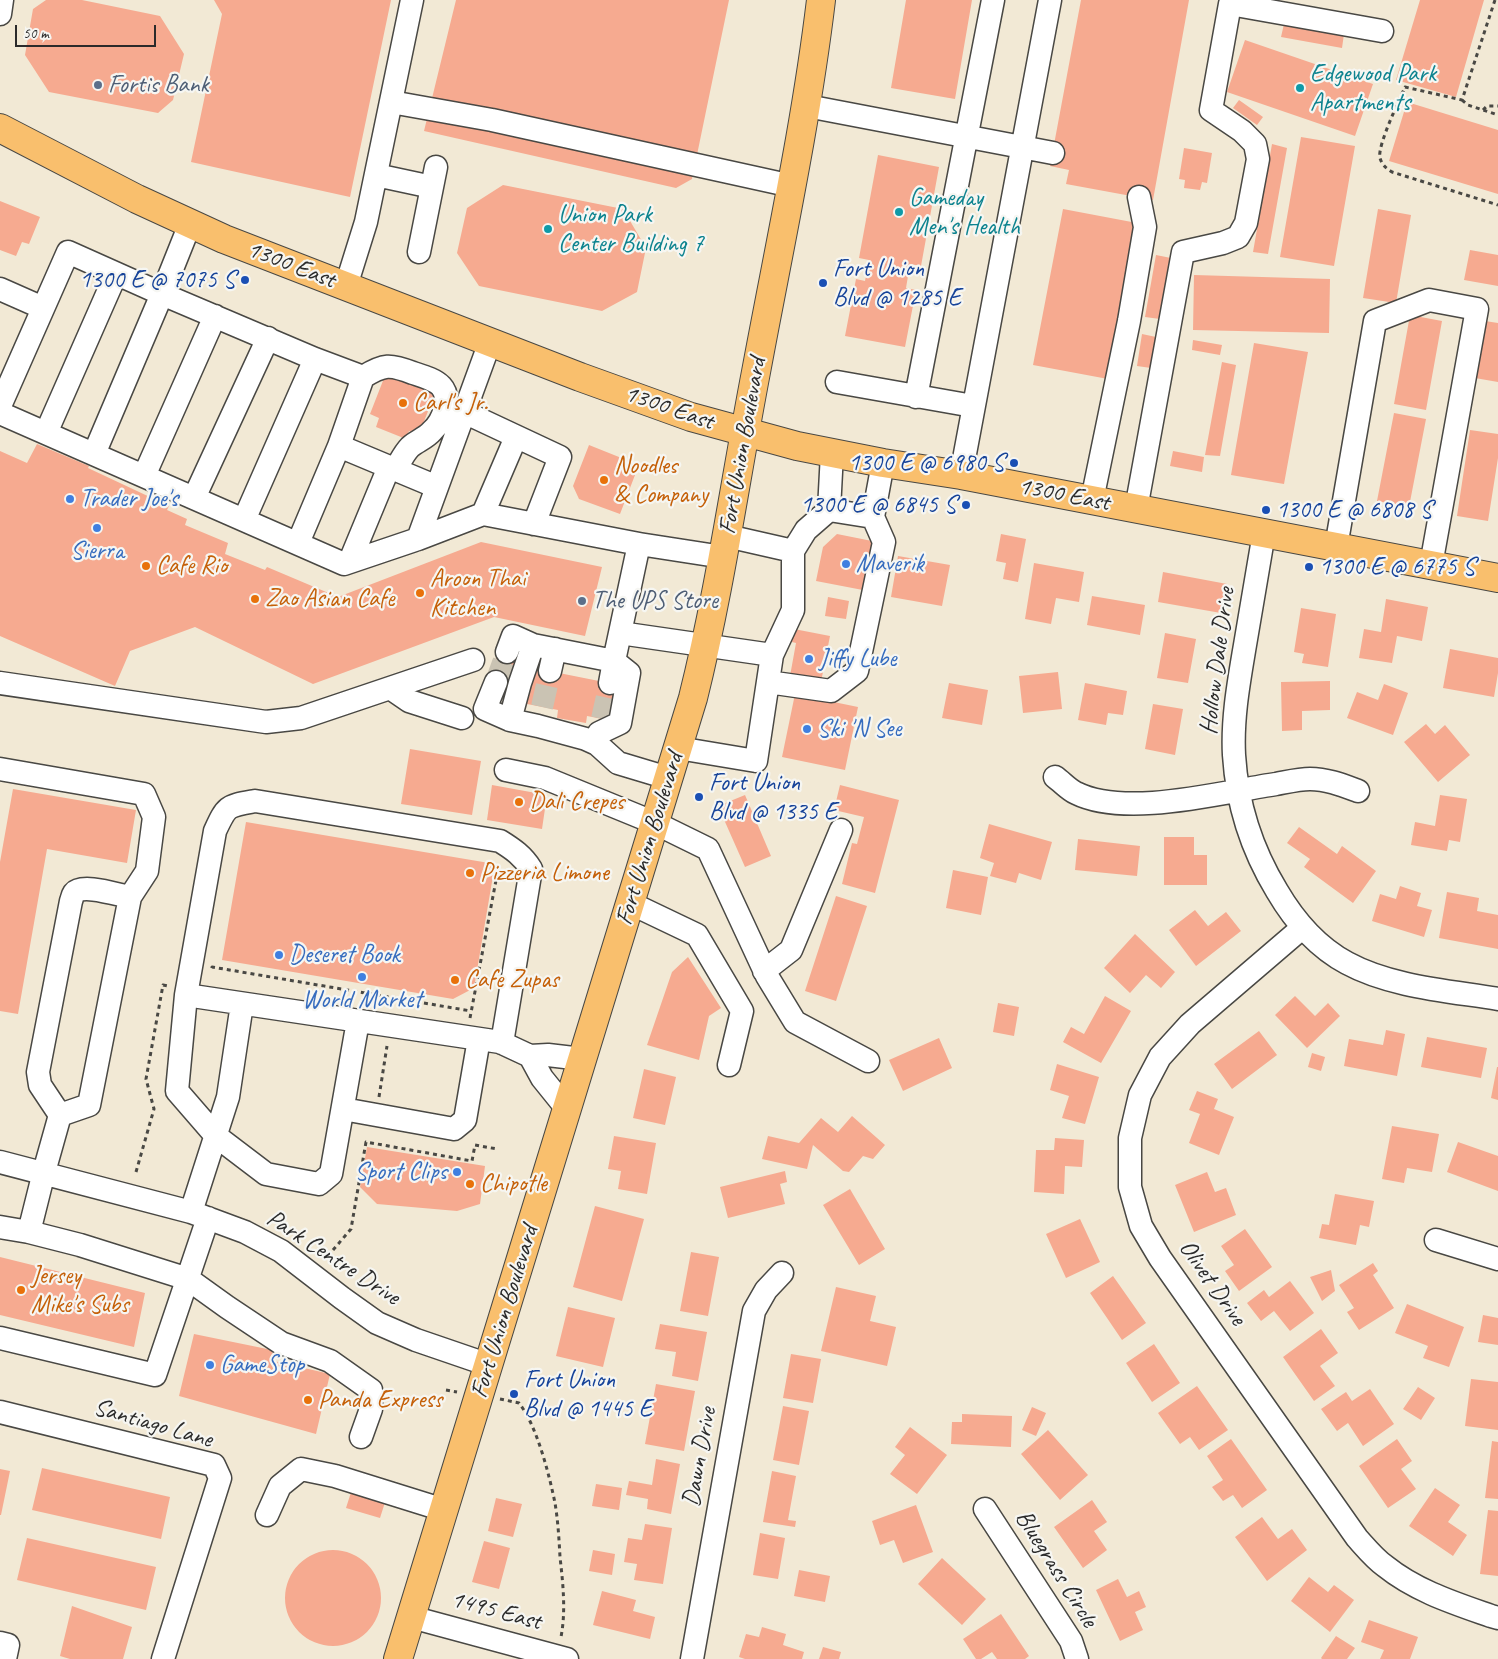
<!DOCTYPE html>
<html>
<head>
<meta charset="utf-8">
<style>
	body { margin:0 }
	#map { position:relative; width:1498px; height:1659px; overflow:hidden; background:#f2e9d5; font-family:Caveat,sans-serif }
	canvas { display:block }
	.scale { position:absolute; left:15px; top:25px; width:141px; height:22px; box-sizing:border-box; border:2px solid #2b2b2b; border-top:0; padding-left:6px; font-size:15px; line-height:18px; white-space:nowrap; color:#2b2b2b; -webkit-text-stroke:4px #f6f6f2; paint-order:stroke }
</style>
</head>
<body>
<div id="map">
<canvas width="1498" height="1659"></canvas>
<div class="scale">50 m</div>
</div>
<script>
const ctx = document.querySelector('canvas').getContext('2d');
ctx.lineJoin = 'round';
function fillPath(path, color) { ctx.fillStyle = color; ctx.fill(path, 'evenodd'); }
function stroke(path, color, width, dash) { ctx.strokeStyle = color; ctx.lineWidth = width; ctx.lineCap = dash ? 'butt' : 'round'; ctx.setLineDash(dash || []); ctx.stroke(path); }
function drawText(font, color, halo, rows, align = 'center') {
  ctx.font = font + ' Caveat,sans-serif'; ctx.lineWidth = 4.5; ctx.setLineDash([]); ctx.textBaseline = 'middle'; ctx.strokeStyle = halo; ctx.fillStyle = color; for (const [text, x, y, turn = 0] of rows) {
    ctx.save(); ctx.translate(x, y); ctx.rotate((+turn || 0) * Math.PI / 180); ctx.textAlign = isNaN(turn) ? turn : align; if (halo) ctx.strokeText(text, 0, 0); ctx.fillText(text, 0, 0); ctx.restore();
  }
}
fillPath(new Path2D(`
	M46,0H82L160,16L184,54L173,100L158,113L49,92L25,55L33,9Z
	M214,0H391L350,197L191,162L222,14Z
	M456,0H729L692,179L676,188L424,131Z
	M906,0H972L955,99L891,88Z
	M1081,0H1189L1153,200L1066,184L1069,170L1050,166Z
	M1420,0H1484L1456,97L1396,80Z
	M1284,24L1344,34L1342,48L1281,37Z
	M1245,40L1373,84L1355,136L1227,92Z
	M1239,100L1263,117L1257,125L1233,108Z
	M1407,102L1498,130V194L1389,161Z
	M1301,137L1355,146L1334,266L1280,257Z
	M1272,144L1287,148L1268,254L1253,252Z
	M1184,148L1212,153L1207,183L1202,182L1200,190L1184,188L1185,180L1179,179Z
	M878,155L939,167L921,266L910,264L906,288L916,290L905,347L845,336L856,279L865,281L869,260L859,258Z
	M503,185L623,209L646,248L637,292L602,311L479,286L457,253L467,208Z
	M0,201L40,217L29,244L22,242L16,256L0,250Z
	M1063,209L1137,223L1108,379L1033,365Z
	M1378,209L1411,215L1396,303L1363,298Z
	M1470,250L1498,255V286L1464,280Z
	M1156,255L1171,258L1160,319L1145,317Z
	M1194,275L1330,279L1329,333L1193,330Z
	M1410,315L1442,321L1426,410L1394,404Z
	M1485,321L1498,323V382L1475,378Z
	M1142,334L1156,337L1151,368L1137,366Z
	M1193,340L1222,345L1220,355L1192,350Z
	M1254,343L1308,352L1284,484L1231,475Z
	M1222,362L1236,365L1220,456L1205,455Z
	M386,373L436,391L419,434L409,431L406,439L376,427L379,418L370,414Z
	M1394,413L1426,419L1409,507L1377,501Z
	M1470,430L1498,434V458L1488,521L1457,516Z
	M37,444L89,466L88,468L169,506L167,510L187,519L185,525L228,543L225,554L265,570L267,567L338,597L481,542L602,567L585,636L494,617L313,684L195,627L130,651L115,686L0,636V451L27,463Z
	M589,445L629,461L635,475L620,514L579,499L573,486Z
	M1173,451L1204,457L1202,472L1170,466Z
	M837,534L877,542L868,591L816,581L823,547Z
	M1001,534L1026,539L1018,582L1003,579L1006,563L996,561Z
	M898,556L950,565L942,606L891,597Z
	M1034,563L1084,572L1079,602L1056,598L1051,624L1025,619Z
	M1163,572L1227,584L1221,613L1158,602Z
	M1092,596L1145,605L1140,635L1087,625Z
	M828,597L849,601L846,619L825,616Z
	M1386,599L1428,607L1422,641L1397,636L1392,663L1359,658L1364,629L1381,632Z
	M1301,608L1336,614L1328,667L1302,663L1304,654L1294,652Z
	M794,629L830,636L821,682L790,676L796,643L792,642Z
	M1165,633L1196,639L1188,683L1157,678Z
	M500,649L518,656L506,686L488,678Z
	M1450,649L1498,658V673L1494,697L1443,688Z
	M534,668L624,686L618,722L587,716L586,723L557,718L558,710L527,704Z
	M1058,672L1062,709L1023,713L1019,676Z
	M1330,681V710L1302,711V730L1282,731L1281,682Z
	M949,683L988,690L982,725L942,718Z
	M1085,683L1127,691L1123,715L1108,713L1106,725L1078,720Z
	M1384,684L1408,693L1393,735L1347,718L1357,692L1378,700Z
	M795,694L858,707L845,770L782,757Z
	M1153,704L1183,709L1175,755L1145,749Z
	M1426,724L1435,734L1445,725L1470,755L1438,782L1404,742Z
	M410,749L481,761L472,815L401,804Z
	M492,785L547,795L542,829L487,820Z
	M840,785L899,800L875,893L842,884L852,843L857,844L864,817L834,810Z
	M13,789L136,810L127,863L47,849L18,1014L0,1011V862Z
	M745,795L771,856L745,867L718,806Z
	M1440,795L1467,799L1460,842L1449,840L1447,851L1411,845L1415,822L1435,826Z
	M246,822L495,864L474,988L453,999L222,960Z
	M989,824L1052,842L1041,880L1019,873L1016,883L990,876L994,863L980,858Z
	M1299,827L1337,854L1342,846L1376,871L1353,903L1304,867L1310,859L1287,843Z
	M1164,837H1194V855H1207V885H1164Z
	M1078,839L1140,846L1137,876L1075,870Z
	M953,870L988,877L981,915L946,908Z
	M1400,886L1421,893L1417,906L1432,910L1424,937L1372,921L1380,894L1396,899Z
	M1447,892L1479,898L1477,911L1498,915V949L1439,938Z
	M836,896L867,906L836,1001L805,991Z
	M1195,910L1208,926L1226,912L1241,931L1196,966L1169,930Z
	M1135,934L1175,972L1161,988L1146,975L1130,993L1104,968Z
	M688,957L721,1008L709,1016L699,1060L647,1045L672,972Z
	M1105,996L1131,1011L1101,1063L1063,1042L1071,1027L1084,1034Z
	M1295,996L1315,1016L1328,1003L1340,1016L1307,1048L1275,1015Z
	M998,1003L1019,1007L1014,1036L993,1032Z
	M1386,1030L1405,1034L1397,1076L1344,1066L1349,1039L1383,1045Z
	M1259,1031L1277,1055L1232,1089L1214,1064Z
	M1427,1037L1487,1048L1481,1078L1421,1067Z
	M939,1038L952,1068L903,1091L889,1060Z
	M1312,1053L1325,1057L1321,1071L1308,1067Z
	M1057,1064L1099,1077L1085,1124L1062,1118L1069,1096L1050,1090Z
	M1497,1067H1498V1100L1491,1098Z
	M644,1069L676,1077L665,1125L633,1118Z
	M1197,1091L1218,1099L1214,1109L1234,1117L1219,1155L1189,1143L1200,1114L1189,1110Z
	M852,1116L885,1145L873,1159L863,1156L849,1172L843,1171L813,1145L807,1169L762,1159L768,1136L799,1143L821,1118L838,1132Z
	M1392,1126L1439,1134L1432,1172L1407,1168L1404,1183L1382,1179Z
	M614,1136L656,1143L647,1194L618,1189L621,1171L608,1169Z
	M1055,1138L1084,1140L1082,1167L1065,1166L1064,1194L1034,1192L1036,1150H1054Z
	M1458,1142L1498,1156V1191L1447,1172Z
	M367,1147L485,1166L480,1204L457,1211L377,1204L360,1187Z
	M785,1171L787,1182L780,1184L785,1204L728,1218L720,1187Z
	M1207,1172L1215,1192L1226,1188L1236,1215L1194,1232L1175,1185Z
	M850,1189L885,1249L859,1265L823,1205Z
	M1335,1194L1374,1201L1369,1227L1360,1225L1356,1245L1319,1238L1322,1224L1329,1225Z
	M595,1206L644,1219L622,1301L573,1287Z
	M1080,1219L1100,1262L1066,1278L1046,1234Z
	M1245,1229L1272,1267L1239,1291L1225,1271L1234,1265L1221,1246Z
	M691,1252L719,1257L708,1316L680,1311Z
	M0,1257L145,1293L134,1347L0,1315Z
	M1373,1263L1378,1271L1373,1275L1394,1308L1359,1330L1347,1312L1354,1308L1339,1285Z
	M1331,1270L1335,1291L1322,1301L1310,1277Z
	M1113,1276L1146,1323L1122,1340L1090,1293Z
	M1290,1281L1314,1313L1290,1331L1274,1311L1261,1321L1247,1303L1264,1290L1269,1297Z
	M836,1287L876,1296L870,1321L896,1327L887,1366L821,1351Z
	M1407,1304L1464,1327L1449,1367L1423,1358L1428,1346L1395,1333Z
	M568,1307L615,1318L603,1367L556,1356Z
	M1483,1315L1498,1318V1345L1478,1342Z
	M660,1324L707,1332L698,1381L672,1376L676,1352L655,1349Z
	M1321,1329L1338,1353L1320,1366L1335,1386L1314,1401L1283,1357Z
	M194,1334L272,1350L274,1361L330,1374L316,1434L179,1396Z
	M1154,1344L1180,1383L1152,1402L1126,1363Z
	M791,1354L821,1359L813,1403L783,1398Z
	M1471,1379L1498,1382V1430L1465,1426Z
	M656,1384L695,1391L684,1451L645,1444Z
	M1197,1386L1228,1430L1199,1450L1190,1437L1180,1444L1158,1413Z
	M1418,1387L1435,1398L1421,1420L1403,1409Z
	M1370,1389L1394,1424L1363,1446L1348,1423L1337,1431L1321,1409L1346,1392L1352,1401Z
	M783,1406L809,1411L799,1465L773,1460Z
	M1032,1407L1046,1413L1036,1436L1022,1430Z
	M962,1414L1012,1416L1011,1447L951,1444L952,1422H962Z
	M910,1427L947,1455L917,1494L890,1474L905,1455L895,1447Z
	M1048,1430L1088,1475L1060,1500L1021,1454Z
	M1231,1439L1267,1490L1242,1508L1233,1495L1223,1501L1212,1487L1223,1480L1207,1456Z
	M1397,1439L1412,1461L1401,1469L1416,1489L1388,1508L1359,1466Z
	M1492,1441L1498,1442V1499L1485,1498Z
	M656,1459L680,1464L671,1514L647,1509L648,1499L626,1495L629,1481L652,1485Z
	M42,1468L170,1497L161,1539L32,1510Z
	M0,1469L10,1471L1,1515H0Z
	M772,1471L796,1476L788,1520L796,1521L795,1527L763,1522Z
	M596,1484L622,1488L619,1510L592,1506Z
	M353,1486L387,1496L380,1518L346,1508Z
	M1435,1488L1460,1505L1448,1522L1467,1535L1453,1556L1409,1526Z
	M496,1498L522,1504L513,1537L488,1531Z
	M1092,1500L1107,1522L1094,1531L1107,1550L1083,1568L1054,1527Z
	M916,1505L933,1552L903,1563L894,1540L880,1545L872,1521Z
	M1488,1510L1498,1511V1576L1480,1574Z
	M1262,1517L1278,1539L1292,1529L1307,1550L1267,1581L1235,1537Z
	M645,1524L672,1528L663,1584L634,1580L637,1564L624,1562L628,1538L642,1540Z
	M760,1533L785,1538L778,1579L753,1575Z
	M27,1538L156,1567L146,1610L17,1580Z
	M484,1541L510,1548L499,1589L472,1582Z
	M285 1598a48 48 0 1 1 96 0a48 48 0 1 1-96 0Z
	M593,1550L615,1554L612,1575L589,1571Z
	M942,1558L986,1599L962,1625L918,1584Z
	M799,1570L830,1576L825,1602L794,1596Z
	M1309,1577L1328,1592L1334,1585L1354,1600L1330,1632L1291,1601Z
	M1118,1579L1127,1597L1139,1591L1146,1607L1135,1612L1143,1630L1120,1641L1096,1590Z
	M602,1591L636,1600L633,1611L655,1617L650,1639L593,1625Z
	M72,1606L132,1627L123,1659H70L60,1656Z
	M1001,1614L1029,1656L1025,1659H997L992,1652L981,1659H976L963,1639Z
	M1369,1620L1418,1637L1410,1659H1380L1384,1650L1361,1642Z
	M762,1627L786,1634L783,1645L804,1652L802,1659H745L739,1657L746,1634L759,1637Z
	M1336,1636L1355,1648L1347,1659H1322L1321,1658Z
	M823,1647L841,1652L839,1659H819Z`), '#f6aa90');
stroke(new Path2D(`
	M496,682L507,652
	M542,707L550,671
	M602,719L610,683`), '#cac3b3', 22, [22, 11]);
const minor = new Path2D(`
	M0,14L2,0
	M391,102L492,120L792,186
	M807,106L1053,153
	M376,175L432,187
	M190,224L162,294L315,359L363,377L339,446L437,487
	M419,252L436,167
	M346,286L366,222L412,0
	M0,289L43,308
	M363,377C384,364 390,364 413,373C422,376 434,379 441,386C452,398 443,421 432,431C426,438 417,441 410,447C404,453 400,462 395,470
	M837,382L973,406
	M916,397L993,0
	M0,406L68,252L162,294L94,454
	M464,412L560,457L534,524
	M0,413L344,564L418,539L483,514L639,544
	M46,433L116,274
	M961,475L1050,0
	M144,476L215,316
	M194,498L268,338
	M1092,500L1129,321L1145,227L1139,197
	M1136,509L1183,252L1223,243L1238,237L1246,223L1258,159L1255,144L1242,131L1211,110L1230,4L1382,31
	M829,510L832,453
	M483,514L516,437
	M244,520L315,359
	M1264,533C1258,570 1251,608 1245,645C1239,681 1232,718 1234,755C1237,803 1252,850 1277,891C1294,920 1317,947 1347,963C1391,987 1450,991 1498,999
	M727,536L793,551
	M418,539L490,342
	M298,543L339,446
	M1336,547L1375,321L1429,300L1477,309L1431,565
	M350,561L389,467
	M620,633L772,655L756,761L678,748
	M507,652L513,636L533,645
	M772,655L793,610V551L806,530L829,510L873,517L883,463
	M550,671L555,649
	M496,682L485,709L510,720
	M768,682L831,691L857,671L884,542L873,517
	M0,683L266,722L301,718L473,660
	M390,688L409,701L462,718
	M599,733L620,723L629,673L614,661L610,683
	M0,769L144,794L154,817L147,871L130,897L89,1105L60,1115L44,1172L29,1232L80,1245L188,1279L227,1307L281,1343L330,1361L371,1390V1409L361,1437
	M506,770L545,778L655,823L708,849L767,976L795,1022L868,1061
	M1055,777C1062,782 1069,790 1076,793C1126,818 1222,792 1276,784C1287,782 1299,779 1310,779C1327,779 1342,785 1358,791
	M668,778L618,763L597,744L586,739L538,726L510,720L520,683L533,645L614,661L639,544L723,557
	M630,903L697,935L742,1011L729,1065
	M1302,928L1190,1024L1160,1057L1140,1095L1130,1138V1187L1141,1226L1160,1258L1357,1538C1366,1548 1375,1559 1385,1566C1416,1591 1454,1603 1491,1616L1498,1618
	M764,971L791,950L841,830
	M186,995L500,1042L530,1056L548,1055L582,1059
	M358,1021L331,1174L319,1184L266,1174L216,1136L177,1091L186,995L215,831C227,805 227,806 255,801L500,841C513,849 523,856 531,869L502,1043
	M530,1056L542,1078L567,1109
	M343,1109L454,1129L465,1120L479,1039
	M60,1115L40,1085L38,1072L71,901C72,899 72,896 74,893C82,883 118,895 130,897
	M0,1162L191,1212L245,1232L281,1251L342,1298L377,1323L416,1340L489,1365
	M191,1212L228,1097L242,1004
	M0,1227L29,1232
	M1436,1240L1498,1259
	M0,1338L155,1375L208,1218
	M0,1412L214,1465L220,1478L163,1659
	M985,1509L1071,1641L1077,1659
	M267,1515L280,1486L301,1469L335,1476L444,1510
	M411,1617L567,1659
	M0,1643L8,1645L5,1659
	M692,1659L754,1311L766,1290L782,1273`);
const major = new Path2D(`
	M0,128L137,199L224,239L580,377L691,417L797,446L883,463L961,475L1498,578
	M398,1659L693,698C720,590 735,481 756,372C779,248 806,125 821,0`);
stroke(minor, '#494844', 25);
stroke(major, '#494844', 30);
stroke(new Path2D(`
	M1495,0L1462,100L1405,87C1399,101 1377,146 1380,158C1382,165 1386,168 1392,172L1498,205
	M1462,100L1468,105L1498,115
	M1483,110L1487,106H1498
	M212,968V967L471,1011
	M470,1018L497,875
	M379,1097L387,1046
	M136,1172L154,1109L146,1079L163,985L168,986
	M333,1250L351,1229L366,1142L472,1161L475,1145L497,1149
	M446,1390L457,1392
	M500,1399L519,1403C537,1426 549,1474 555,1503C558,1521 559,1539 560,1557C563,1584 566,1611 561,1637`), '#494844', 3, [4, 4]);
stroke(minor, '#fff', 22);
stroke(major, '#f9bf6d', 28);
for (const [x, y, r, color] of [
	[98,85,5,"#5c6f8a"],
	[1300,88,5,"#0f9aa8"],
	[899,212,5,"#0f9aa8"],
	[548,229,5,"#0f9aa8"],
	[245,280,5,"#1a4fb4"],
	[823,283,5,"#1a4fb4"],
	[403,403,5,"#e8710a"],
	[1014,463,5,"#1a4fb4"],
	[604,480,5,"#e8710a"],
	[70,499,5,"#3f7fe0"],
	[966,505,5,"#1a4fb4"],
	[1266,510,5,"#1a4fb4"],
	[97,528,5,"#3f7fe0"],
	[846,564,5,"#3f7fe0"],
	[146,566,5,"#e8710a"],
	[1309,567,5,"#1a4fb4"],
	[420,593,5,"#e8710a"],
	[255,599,5,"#e8710a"],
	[582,601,5,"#5c6f8a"],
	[809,659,5,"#3f7fe0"],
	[807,729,5,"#3f7fe0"],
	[699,797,5,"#1a4fb4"],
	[519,802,5,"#e8710a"],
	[470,873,5,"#e8710a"],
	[279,955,5,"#3f7fe0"],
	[362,977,5,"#3f7fe0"],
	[455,980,5,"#e8710a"],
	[457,1172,5,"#3f7fe0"],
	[470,1184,5,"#e8710a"],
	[21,1290,5,"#e8710a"],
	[210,1365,5,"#3f7fe0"],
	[514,1394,5,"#1a4fb4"],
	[308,1400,5,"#e8710a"]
]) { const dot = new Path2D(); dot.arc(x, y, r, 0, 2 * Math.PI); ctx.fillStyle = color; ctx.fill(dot); stroke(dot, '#f6f6f2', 2); }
drawText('25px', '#0d838f', '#f6f6f2', [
	["Edgewood Park",1310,74],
	["Apartments",1310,103],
	["Gameday",909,198],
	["Men's Health",909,227],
	["Union Park",558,215],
	["Center Building 7",558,244]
], 'left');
drawText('25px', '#4e5e75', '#f6f6f2', [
	["Fortis Bank",108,85],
	["The UPS Store",592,601]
], 'left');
drawText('25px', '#2b2b2b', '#f6f6f2', [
	["1300 East",291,265,21],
	["1300 East",669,408,19],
	["Fort Union Boulevard",743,446,-80],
	["1300 East",1064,495,11],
	["Hollow Dale Drive",1218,661,-83],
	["Fort Union Boulevard",650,839,-73],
	["Park Centre Drive",333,1258,33],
	["Olivet Drive",1212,1283,55],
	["Fort Union Boulevard",505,1312,-73],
	["Santiago Lane",153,1424,16],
	["Dawn Drive",700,1457,-80],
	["Bluegrass Circle",1056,1569,58],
	["1495 East",496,1611,15]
]);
drawText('25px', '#164399', '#f6f6f2', [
	["Fort Union",833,269],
	["Blvd @ 1285 E",833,298],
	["1300 E @ 7075 S",235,280,"right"],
	["1300 E @ 6980 S",1004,463,"right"],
	["1300 E @ 6845 S",956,505,"right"],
	["1300 E @ 6808 S",1276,510],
	["1300 E @ 6775 S",1319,567],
	["Fort Union",709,783],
	["Blvd @ 1335 E",709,812],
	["Fort Union",524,1380],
	["Blvd @ 1445 E",524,1409]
], 'left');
drawText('25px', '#c56008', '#f6f6f2', [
	["Carl's Jr.",413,403],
	["Noodles",614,466],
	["& Company",614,495],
	["Cafe Rio",156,566],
	["Aroon Thai",430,579],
	["Kitchen",430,608],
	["Zao Asian Cafe",265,599],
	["Dali Crepes",529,802],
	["Pizzeria Limone",480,873],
	["Cafe Zupas",465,980],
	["Chipotle",480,1184],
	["Jersey",31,1276],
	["Mike's Subs",31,1305],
	["Panda Express",318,1400]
], 'left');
drawText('25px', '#366cbe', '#f6f6f2', [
	["Trader Joe's",80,499],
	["Sierra",97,551,"center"],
	["Maverik",856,564],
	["Jiffy Lube",819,659],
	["Ski 'N See",817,729],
	["Deseret Book",289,955],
	["World Market",362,1000,"center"],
	["Sport Clips",447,1172,"right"],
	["GameStop",220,1365]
], 'left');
</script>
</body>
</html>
